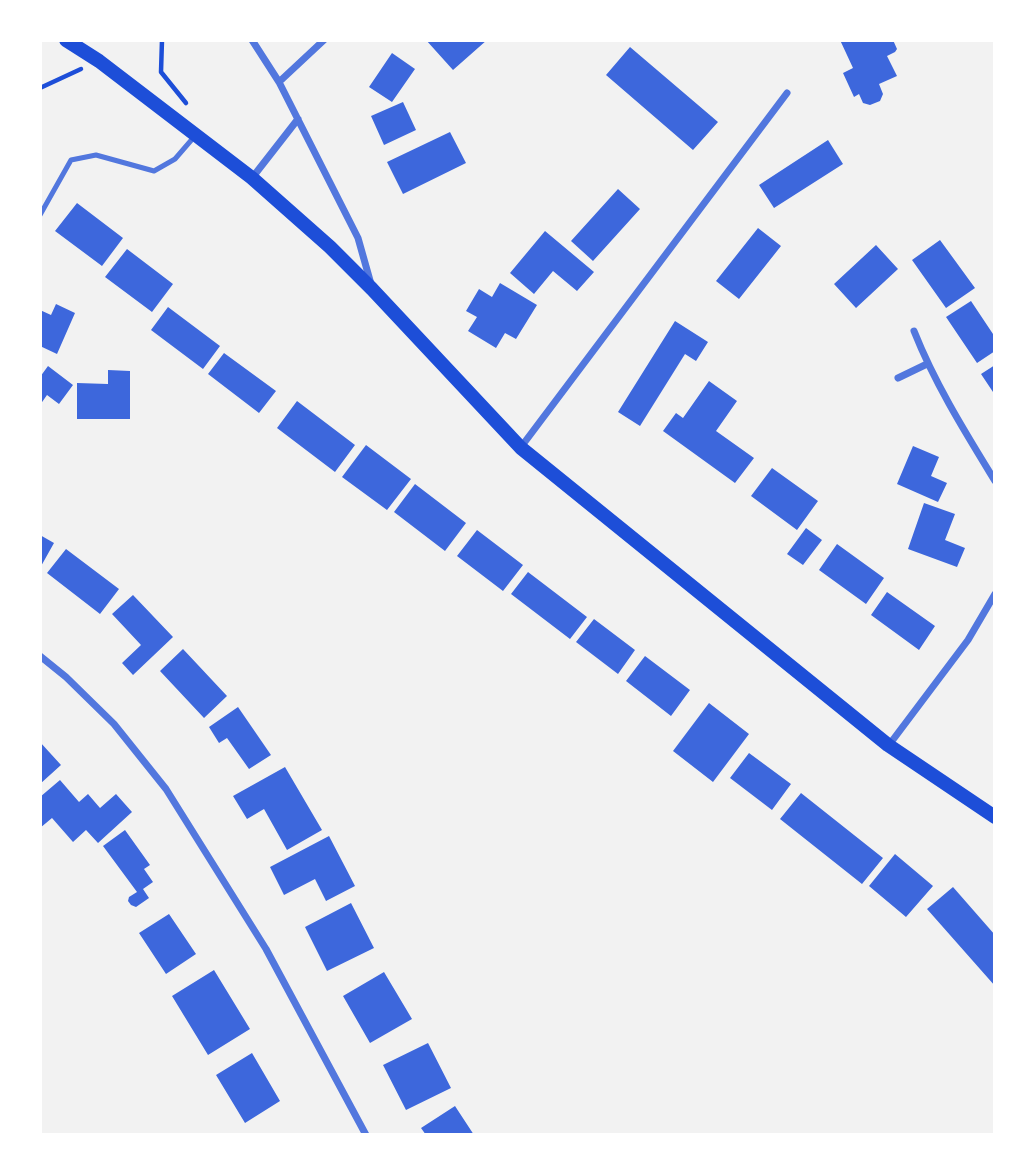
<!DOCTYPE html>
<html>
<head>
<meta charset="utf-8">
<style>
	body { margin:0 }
	#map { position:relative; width:1035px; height:1175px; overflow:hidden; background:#f2f2f2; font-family:Ubuntu,sans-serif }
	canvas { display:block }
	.frame { position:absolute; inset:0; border:42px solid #fff; pointer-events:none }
</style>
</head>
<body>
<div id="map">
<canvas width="1035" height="1175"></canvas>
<div class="frame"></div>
</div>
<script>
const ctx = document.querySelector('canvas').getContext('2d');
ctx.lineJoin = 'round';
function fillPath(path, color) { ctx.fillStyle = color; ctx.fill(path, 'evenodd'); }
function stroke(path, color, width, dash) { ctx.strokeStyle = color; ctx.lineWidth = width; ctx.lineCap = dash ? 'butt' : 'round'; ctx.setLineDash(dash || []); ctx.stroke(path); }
fillPath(new Path2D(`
	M426,40H487L453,70Z
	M840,40H881V42L893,40L897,49L895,52L887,56L897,76L879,84L883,94L880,101L870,105L863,103L859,94L854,97L843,73L853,68Z
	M630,47L718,122L693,150L606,75Z
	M392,53L415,69L392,102L369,87Z
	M403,102L416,130L384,145L371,116Z
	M450,132L466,163L403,194L387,162Z
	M828,140L843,164L774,208L759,185Z
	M618,189L640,209L593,261L571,241Z
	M77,203L123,238L102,266L55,231Z
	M758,228L781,246L739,299L716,281Z
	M545,231L594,272L577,291L553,271L534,294L510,273Z
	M940,240L975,288L946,308L912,260Z
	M876,245L898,269L856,308L834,284Z
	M127,249L173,284L152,312L105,277Z
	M500,283L537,305L516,339L505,333L496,348L468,331L477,317L466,311L479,289L492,297Z
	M971,301L995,337V351L977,363L946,317Z
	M56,304L75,313L57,354L40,346V310L51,315Z
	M168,307L220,346L203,369L151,330Z
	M675,321L708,342L696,361L685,354L640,426L618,412Z
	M224,353L276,391L259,413L208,374Z
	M995,365V395L981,374Z
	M48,366L73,385L59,404L47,395L40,405V377Z
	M108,370L130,371V419H77V383L108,384Z
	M709,381L737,401L716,431L754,458L735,483L663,431L676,413L683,418Z
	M297,401L355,445L335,472L277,428Z
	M366,445L411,479L387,510L342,477Z
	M913,446L939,457L931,476L947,483L938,502L897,484Z
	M772,468L818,501L797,530L751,496Z
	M415,484L466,523L445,551L394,512Z
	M924,503L955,514L945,540L965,548L957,567L908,549Z
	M806,528L822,540L803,565L787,554Z
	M477,530L523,565L503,591L457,556Z
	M40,535L54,543L40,568Z
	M837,544L884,578L866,604L819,570Z
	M66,549L119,589L100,614L47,573Z
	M528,572L587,617L570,639L511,594Z
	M887,592L935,626L919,650L871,615Z
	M133,595L173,637L133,675L122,663L141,645L112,614Z
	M594,619L635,650L618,674L576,642Z
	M183,649L227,696L204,718L160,671Z
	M645,656L690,690L671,716L626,681Z
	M709,703L749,734L713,782L673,751Z
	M238,707L271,755L249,769L227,738L219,743L209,727Z
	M40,742L61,765L40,784Z
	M749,753L791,784L772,810L730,778Z
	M285,767L322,830L287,850L264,809L247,819L233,796Z
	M60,780L79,802L88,794L100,808L116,794L132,812L98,843L86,830L73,842L52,818L40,828V797Z
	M801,793L883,858L862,884L780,819Z
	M125,830L150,865L144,869L153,882L143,889L149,898L136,907L131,905L128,901L129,897L137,892L103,846Z
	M329,836L355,886L326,901L315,879L284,895L270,867Z
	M895,854L933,886L906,917L869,886Z
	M953,887L995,935V986L927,909Z
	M351,903L374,948L327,971L305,927Z
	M169,914L196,954L166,974L139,933Z
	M214,970L250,1029L208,1055L172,996Z
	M384,972L412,1019L370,1043L343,996Z
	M428,1043L451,1088L406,1110L383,1065Z
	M252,1053L280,1101L245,1123L216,1075Z
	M455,1106L474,1135H426L421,1128Z`), '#3d67dc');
stroke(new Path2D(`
	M162,40L161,72L186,103
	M40,88L81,69`), '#1d4ed8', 4.5);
stroke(new Path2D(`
	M40,215L71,160L96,155L154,171L175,159L194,137`), '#5277de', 5);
stroke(new Path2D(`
	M252,40L279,82L358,238L371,284
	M279,82L324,40
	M252,178L298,119
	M914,331C935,384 965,432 995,481
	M898,378L927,364
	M521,447L787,93
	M40,656L66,677L114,724L166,789L266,949L366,1135
	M889,745L968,640L995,594`), '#5277de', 7);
stroke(new Path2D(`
	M66,40L99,61L252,178L330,247L372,289L521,448L888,745L995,817`), '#1d4ed8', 14);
</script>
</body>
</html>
